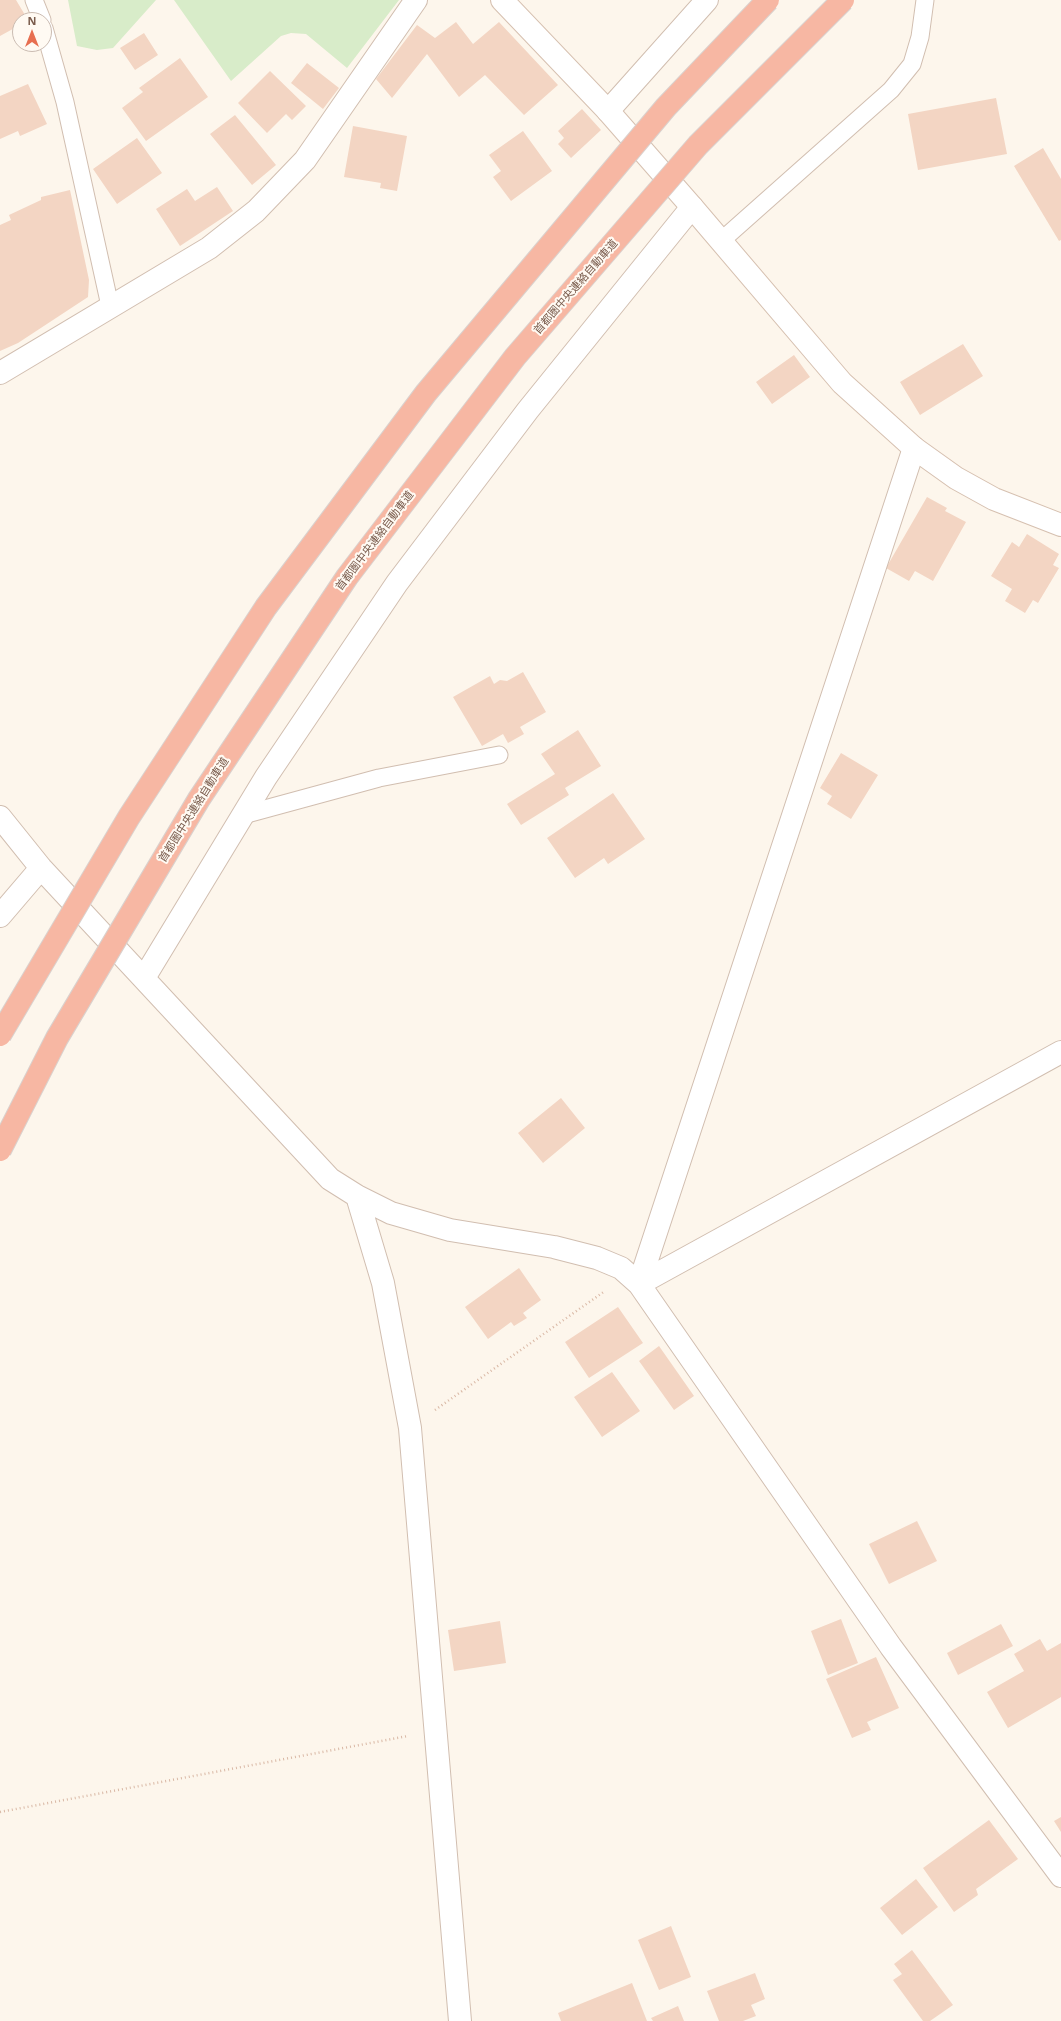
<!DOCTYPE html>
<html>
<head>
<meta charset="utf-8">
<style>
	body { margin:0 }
	#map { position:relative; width:1061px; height:2021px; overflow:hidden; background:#fdf6ec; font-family:"Open Sans",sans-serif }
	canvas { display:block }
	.north { position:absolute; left:12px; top:12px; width:40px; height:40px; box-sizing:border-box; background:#fffaf3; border:1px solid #cabbb1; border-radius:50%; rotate:0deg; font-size:11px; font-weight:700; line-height:16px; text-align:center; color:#7a5c4d }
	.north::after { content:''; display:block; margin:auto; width:14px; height:18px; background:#e76f51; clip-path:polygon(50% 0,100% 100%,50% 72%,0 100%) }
</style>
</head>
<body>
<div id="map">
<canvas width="1061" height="2021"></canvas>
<div class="north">N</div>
</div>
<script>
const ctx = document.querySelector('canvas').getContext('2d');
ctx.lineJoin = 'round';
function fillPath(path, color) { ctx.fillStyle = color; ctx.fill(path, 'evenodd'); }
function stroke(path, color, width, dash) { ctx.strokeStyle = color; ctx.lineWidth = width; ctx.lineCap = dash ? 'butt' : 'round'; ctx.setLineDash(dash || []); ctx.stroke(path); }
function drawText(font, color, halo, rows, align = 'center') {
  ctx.font = font + ' "Open Sans","Noto Sans JP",sans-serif'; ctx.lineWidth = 4; ctx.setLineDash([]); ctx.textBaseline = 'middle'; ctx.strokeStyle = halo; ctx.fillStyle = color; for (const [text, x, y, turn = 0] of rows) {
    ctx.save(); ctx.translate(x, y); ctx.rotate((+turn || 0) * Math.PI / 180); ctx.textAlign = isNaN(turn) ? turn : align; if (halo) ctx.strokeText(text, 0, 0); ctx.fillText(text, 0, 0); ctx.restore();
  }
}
fillPath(new Path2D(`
	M68,0H156L113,48L97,50L77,46Z
	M174,0H399L347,68L306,34L291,33L281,36L231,81Z`), '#d8ecc9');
fillPath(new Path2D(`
	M0,0H16L28,20H20V25L0,36Z
	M456,22L473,44L499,22L558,85L524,115L485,75L459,97L427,54L392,98L376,79L417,25L435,38Z
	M144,33L158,55L135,70L120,48Z
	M180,58L208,97L146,141L122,108L143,92L139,88Z
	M307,63L339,88L323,109L291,83Z
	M270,71L306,106L292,120L286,114L267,133L238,103Z
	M28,84L47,124L20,136L18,131L0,139V96Z
	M996,98L1007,154L918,170L908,114Z
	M582,109L601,130L571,158L558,144L564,138L558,131Z
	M235,115L276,165L252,185L210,134Z
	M353,126L407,136L397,191L380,188L381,183L344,177Z
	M523,131L552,171L511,201L493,177L501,171L489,155Z
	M137,138L162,173L117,204L93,169Z
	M1043,148L1061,179V240L1059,241L1014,166Z
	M217,187L233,211L180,246L156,209L187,189L195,201Z
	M70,190L89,280L88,297L18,343L0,351V225L11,220L9,215L41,200V197Z
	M963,344L983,376L920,415L900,382Z
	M794,355L810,377L772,404L756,382Z
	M927,497L947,508L945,511L966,522L933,581L915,571L909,581L886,568Z
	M1027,534L1059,554L1053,565L1059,568L1038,603L1033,600L1025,613L1005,601L1012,589L991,576L1012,542L1019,547Z
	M523,672L546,712L520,727L524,734L508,743L503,734L482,746L453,697L490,676L494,684L500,680L507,681Z
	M578,730L601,766L565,788L569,795L521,825L507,804L555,774L541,754Z
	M841,753L878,775L851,819L827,804L832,796L820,788Z
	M613,793L645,839L608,864L604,858L575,878L547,838Z
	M561,1098L585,1128L543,1163L518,1133Z
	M519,1268L541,1300L523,1313L527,1318L514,1326L511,1322L488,1339L465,1307Z
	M618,1307L643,1343L589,1378L565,1342Z
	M659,1346L694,1396L674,1410L639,1361Z
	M612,1372L640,1411L602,1437L574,1397Z
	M917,1521L937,1561L889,1584L869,1544Z
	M841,1619L858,1663L828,1675L811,1631Z
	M500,1621L506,1663L454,1671L448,1630Z
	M1001,1624L1013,1646L958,1675L947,1653Z
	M1040,1639L1047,1651L1061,1643V1697L1008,1728L987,1692L1024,1671L1014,1654Z
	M876,1657L899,1708L867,1722L871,1730L852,1738L826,1679Z
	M1061,1817V1832L1054,1821Z
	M989,1820L1018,1859L976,1889L978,1895L954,1912L923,1868Z
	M916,1879L938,1907L902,1935L880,1908Z
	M671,1926L691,1977L659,1990L638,1940Z
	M912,1950L953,2005L930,2021H923L893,1980L902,1974L894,1964Z
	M755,1973L765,1999L751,2005L756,2016L743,2021H719L707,1991Z
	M632,1983L647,2021H561L558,2013Z
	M678,2006L684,2021H653L651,2018Z`), '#f3d5c3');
const lane = new Path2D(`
	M34,0L42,20
	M44,28L65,102L110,306
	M721,241L891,90L912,64L920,37L925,0
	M243,815L379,778L499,755`);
const street = new Path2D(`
	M608,111L707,0
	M0,373L209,248L256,211L305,160L416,0
	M0,817L41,868L330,1179L357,1196L391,1213L450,1230L554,1247L597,1258L621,1268L639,1284L891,1647L1061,1876
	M0,916L41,868
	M144,978L266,777L397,583L528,410L692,207
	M357,1196L383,1283L410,1428L460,2021
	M639,1284L914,448
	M639,1284L1061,1052`);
const secondary = new Path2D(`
	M502,0L608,111L692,207L842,383L914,448L956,478L994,499L1061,525`);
stroke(lane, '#d1beb0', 19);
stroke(street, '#d1beb0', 24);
stroke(secondary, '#d6c0b0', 24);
stroke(new Path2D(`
	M435,1410L605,1291
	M0,1812L408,1736`), '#d9b8a5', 2.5, [1, 3]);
stroke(lane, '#fff', 17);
stroke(street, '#fff', 22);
stroke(secondary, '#fff', 22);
const highwayBridge = new Path2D(`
	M0,1035L129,817L266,607L426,393L666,107L768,0
	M0,1150L57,1038L199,799L347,577L515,357L698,145L843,0`);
stroke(highwayBridge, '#dad1cd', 24, []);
stroke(highwayBridge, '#f7b7a3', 22);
drawText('11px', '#7a5c4d', '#fffaf3', [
	["首都圏中央連絡自動車道",576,287,-49],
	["首都圏中央連絡自動車道",375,541,-53],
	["首都圏中央連絡自動車道",194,810,-58]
]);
</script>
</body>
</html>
